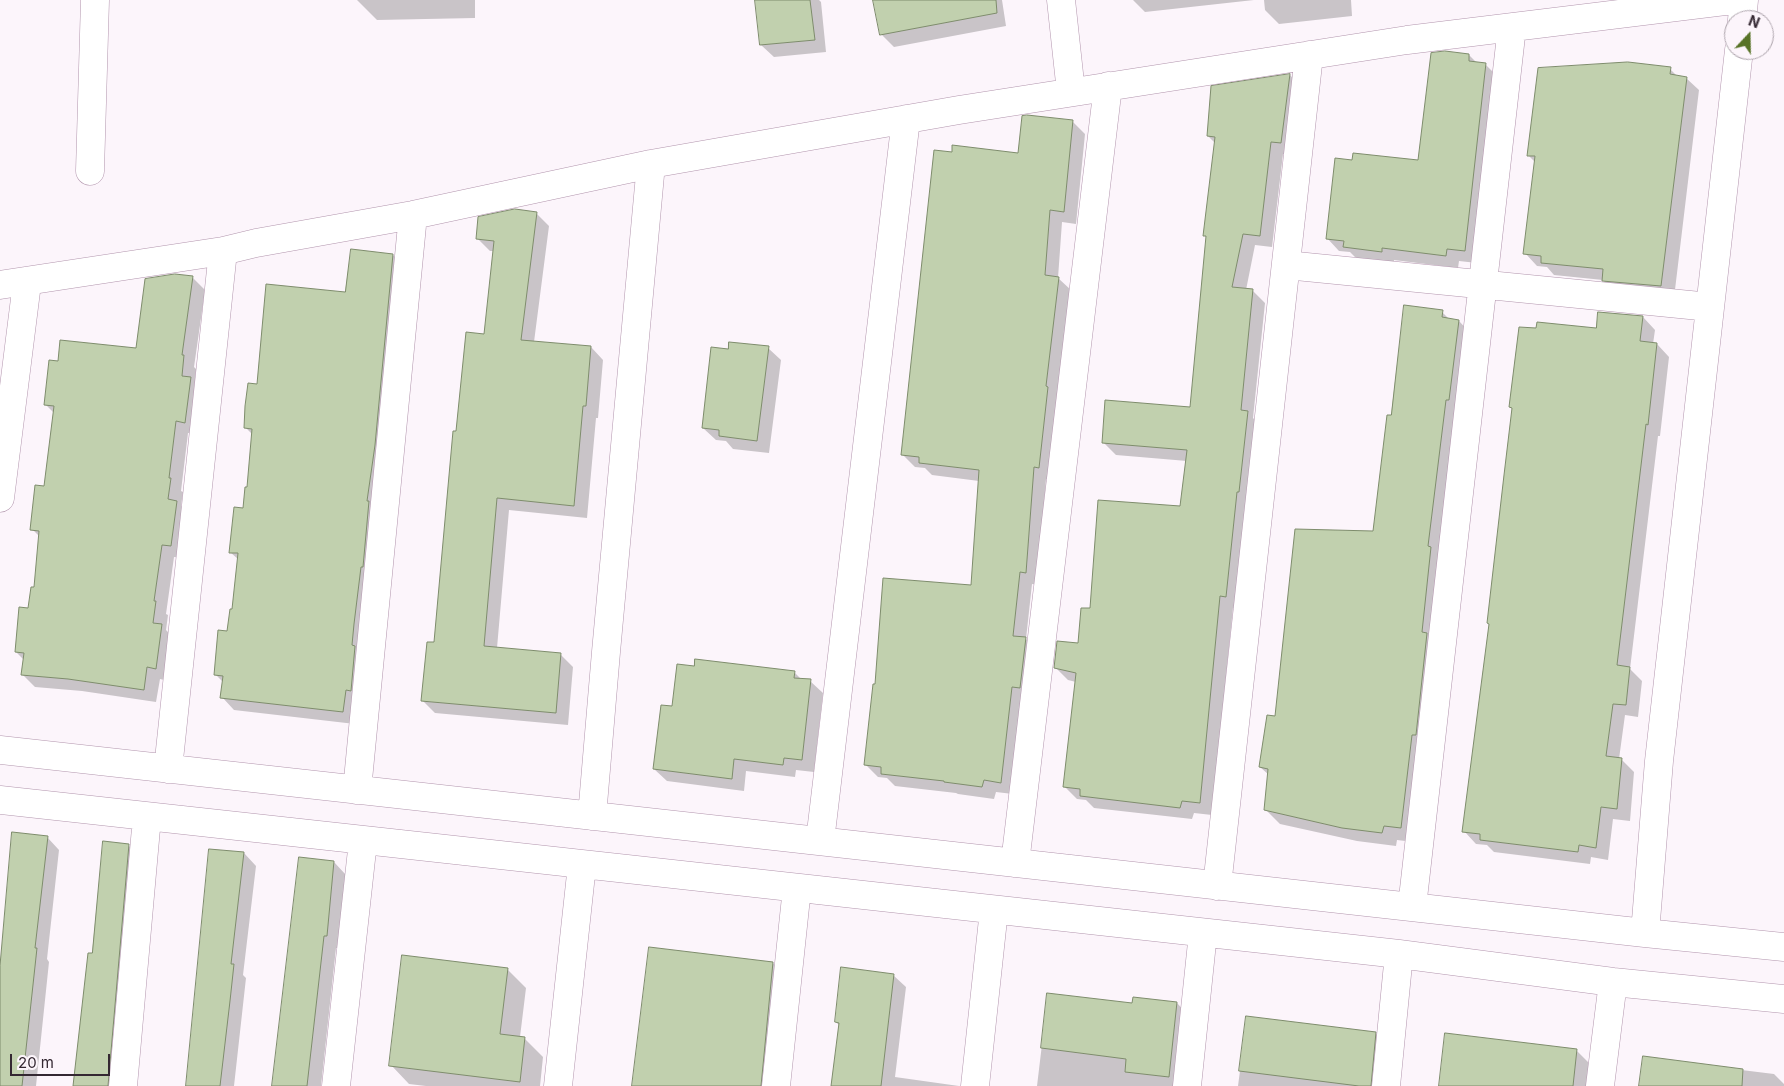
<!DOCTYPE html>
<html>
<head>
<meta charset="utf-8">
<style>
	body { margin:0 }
	#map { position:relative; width:1784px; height:1086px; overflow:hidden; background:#fcf5fb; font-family:Inter,sans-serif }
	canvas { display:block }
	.north { position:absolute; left:1724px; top:10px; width:50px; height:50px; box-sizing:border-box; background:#fcf5fb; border:1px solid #aca3ab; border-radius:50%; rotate:21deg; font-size:14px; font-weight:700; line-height:20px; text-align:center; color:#342832 }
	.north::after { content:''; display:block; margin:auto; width:18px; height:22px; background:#587327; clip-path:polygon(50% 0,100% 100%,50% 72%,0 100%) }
	.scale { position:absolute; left:10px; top:1054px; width:100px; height:22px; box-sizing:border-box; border:2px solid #342832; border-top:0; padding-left:6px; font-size:15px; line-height:18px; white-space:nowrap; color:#342832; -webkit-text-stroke:4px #fcf5fb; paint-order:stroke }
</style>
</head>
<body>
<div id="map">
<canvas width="1784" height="1086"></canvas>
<div class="north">N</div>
<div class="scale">20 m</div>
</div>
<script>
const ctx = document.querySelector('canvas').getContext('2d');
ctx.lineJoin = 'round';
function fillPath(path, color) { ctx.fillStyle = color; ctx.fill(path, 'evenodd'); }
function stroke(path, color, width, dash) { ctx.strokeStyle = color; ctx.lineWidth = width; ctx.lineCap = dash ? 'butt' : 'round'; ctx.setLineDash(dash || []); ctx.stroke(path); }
fillPath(new Path2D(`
	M357,0H475V18L377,20Z
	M756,0H819L821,2L826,52L774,57L761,45Z
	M875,0H1002L1006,26L894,47L882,35Z
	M1133,0H1254L1145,12Z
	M1264,0H1351L1352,16L1279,24L1265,10Z
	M1469,55L1477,63L1485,64L1498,77L1477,263L1459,261L1458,268L1394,260V264L1357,259L1350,252L1339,251L1327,238L1353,161L1419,162Z
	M1670,69L1678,77L1686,78L1699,90L1674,298L1615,293L1603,280L1554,275L1547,267L1537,266L1525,253L1535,162L1528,155Z
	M1290,75L1302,88L1293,155L1283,154L1272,247L1255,245L1246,290H1252L1265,303L1253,418L1260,425L1238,609L1233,608L1212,815L1194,813L1192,819L1094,808L1086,800L1077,799L1064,786L1076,682L1068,680L1055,667L1079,644L1091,609L1181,507L1187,461L1116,455L1104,443L1191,408L1207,238L1204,235L1215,143L1208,136Z
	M1072,121L1085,134L1076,224L1062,222L1058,278L1071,290L1051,480L1046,479L1038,585L1032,584L1026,639L1038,651L1013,794L996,792L994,799L958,794L956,793L895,786L887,778L878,777L865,764L972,587L979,481L932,475L925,468L915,467L902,454L953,153L1020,154Z
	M536,213L549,226L534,342L591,347L603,360L598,418H596L587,518L509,510L497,648L561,655L573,667L568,725L435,713L422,700L435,644L457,432L486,335L494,251H490L477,238Z
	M352,250L393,255L405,268L355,724L234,710L222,697L223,682L215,674L233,611L239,560L230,552L244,509L248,488L253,435L245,427L258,385L346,294Z
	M193,278L205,290L194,367L196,369L195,383L203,391L197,434L188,433L181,491L183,492L181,506L189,514L183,558L174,557L166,614L168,615L166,630L174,638L168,681L160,679L156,702L82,691L35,687L23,675L24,660L16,652L35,588L40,537L32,529L45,487L54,413L46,405L59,362L137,349Z
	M1442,312L1450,320L1459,321L1472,335L1414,842L1397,840L1396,846L1357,841L1280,824L1266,810L1269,775L1260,767L1276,718L1374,532L1392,417Z
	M1643,317L1655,330L1653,344H1657L1669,357L1660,436H1658L1630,669L1642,681L1638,717L1625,715L1619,759H1621L1634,772L1630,821L1613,819L1608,860L1591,857L1590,864L1494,852L1487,845L1476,844L1464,831L1490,624L1513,409L1510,407L1597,330Z
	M768,348L781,360L769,453L733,449L726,441L716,440L703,428L729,350Z
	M695,667L794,672L802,680L810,681L823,693L814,772L796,770L795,777L746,771L744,791L667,781L654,769L673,707Z
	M47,837L59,850L47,959L49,962L36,1086H0V977Z
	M128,845L141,858L120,1086H75L93,954Z
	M244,853L256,866L243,975L246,978L234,1086H187Z
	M334,862L346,875L339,948H336L321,1086H273Z
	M773,963L785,976L774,1086H633Z
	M507,969L526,988L520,1037L524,1038L543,1057L540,1086H426L409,1084L391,1065Z
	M893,975L906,987L895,1077L959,1086H832L840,1026L836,1022Z
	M1048,994L1133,1005L1177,1003L1189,1016L1182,1086H1037Z
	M1247,1017L1375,1033L1388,1045L1383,1086H1238Z
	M1576,1050L1589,1063L1586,1086H1440Z
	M1644,1058L1774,1074L1784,1084V1086H1640Z`), '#0003');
const building = new Path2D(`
	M755,0H810L815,40L760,45Z
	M873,0H996L997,13L880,35Z
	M1445,51L1469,54V61L1486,63L1465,251L1447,249L1446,256L1382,248V252L1343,247L1344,241L1326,239L1335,158L1352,160L1353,153L1418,160L1431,53Z
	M1628,62L1671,67L1670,74L1687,77L1661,286L1602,281L1603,269L1541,263V256L1523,254L1535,156H1527L1538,68Z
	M1290,74L1281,143L1271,142L1260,236L1243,234L1232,287L1253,289L1241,410L1248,411L1239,492H1237L1226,597L1220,596L1200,803L1182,801L1180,808L1080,796V789L1063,787L1076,673L1054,668L1057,641L1078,643L1081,608H1090L1098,500L1180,506L1187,450L1102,443L1105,400L1190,407L1206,236H1203L1215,137L1207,136L1211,86Z
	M1027,115L1073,120L1064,212L1050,210L1045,275L1059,277L1046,386L1048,387L1039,468L1034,467L1026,573L1020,572L1013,636L1026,637L1020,688L1012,687L1001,783L984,780L982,787L944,782V781L881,774V767L864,765L873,684H875L883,578L971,585L979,470L919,463V457L901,455L934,150L952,152V145L1018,153L1022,116Z
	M515,209L537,212L521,340L591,346L586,406H583L574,506L497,498L484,646L561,653L556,713L421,701L427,642H434L453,431H456L466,332L484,334L494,241L476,239L478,217Z
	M351,249L393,254L375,445L367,501H369L363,567H361L354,624L352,645L355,646L351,691L346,690L343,712L220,698L223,676L214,675L218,630L227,631L230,609H232L238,553H229L234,507L243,508L245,487H247L252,429L244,428L245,406L248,383L257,384L266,284L345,292Z
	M175,274L193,276L182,355H184L182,376L191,377L185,423L176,421L169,478H171L168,499L177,501L171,546L162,545L154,601H156L153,623L162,624L156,669L147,667L144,690L68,679L21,675L24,653L15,652L19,607L28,608L31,587H34L39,531L30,530L35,485L44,486L54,406L44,405L49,360L58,361L60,340L136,348L145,279Z
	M1404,305L1443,310L1442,317L1459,320L1449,400H1446L1428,546L1431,547L1422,632L1427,633L1416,735H1412L1401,828L1384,826L1382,833L1342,828L1264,810L1268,769L1259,767L1267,715L1275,716L1295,529L1373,531L1387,415H1391Z
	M1598,312L1643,316L1640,341L1657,343L1648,425L1646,424L1617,665L1630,667L1626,705L1613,704L1606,756L1622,758L1617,809L1601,807L1596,848L1579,845L1578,852L1480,840V834L1462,832L1489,624L1487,623L1504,475L1512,408L1509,407L1519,327L1536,328L1537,322L1596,328Z
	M729,342L769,346L757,441L719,436V430L702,428L711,347L728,349Z
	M695,659L795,671L794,678L811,679L802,760L784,758L783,765L734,759L732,779L653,769L661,705L672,706L677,664L694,666Z
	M12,832L48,836L35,948H37L22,1086H0V966Z
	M103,841L129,844L108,1086H73L88,953H92Z
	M209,849L244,852L231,964H234L230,1001L220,1086H186Z
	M299,857L334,861L327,936H324L307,1086H272Z
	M649,947L773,962L761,1086H632Z
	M402,955L508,968L500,1034L525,1037L520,1082L389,1066Z
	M841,967L894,974L881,1086H831L839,1023L835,1022Z
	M1047,993L1132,1003L1133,997L1177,1002L1169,1077L1125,1072L1126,1059L1041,1048Z
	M1246,1016L1376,1032L1371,1086H1359L1239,1071Z
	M1445,1033L1577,1049L1573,1086H1439Z
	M1643,1056L1743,1069L1742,1086H1639Z`);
fillPath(building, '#c1d0ae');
stroke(building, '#7e8c6c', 1);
const minor = new Path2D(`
	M1061,0L1071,92
	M1742,20L1744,0
	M90,171L95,0
	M1286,265L1710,307
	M0,285L223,251L256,243L413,215L651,164L959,110L1407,40L1733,0
	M0,498L27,283
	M0,750L1645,933L1784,947
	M168,769L223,251
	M357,790L413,215
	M0,800L1399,954L1613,982L1784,999
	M592,816L606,652L651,164
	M820,841L906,119
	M1015,863L1108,86
	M1217,886L1309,55
	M1412,907L1512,27
	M1645,933L1659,761L1739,50
	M123,1086L147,817
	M336,1086L363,841
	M558,1086L582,865
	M776,1086L797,888
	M975,1086L994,910
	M1187,1086L1203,933
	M1386,1086L1399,954
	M1600,1086L1613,982`);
stroke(minor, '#b295ad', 29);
stroke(minor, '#fff', 28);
</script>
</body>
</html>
